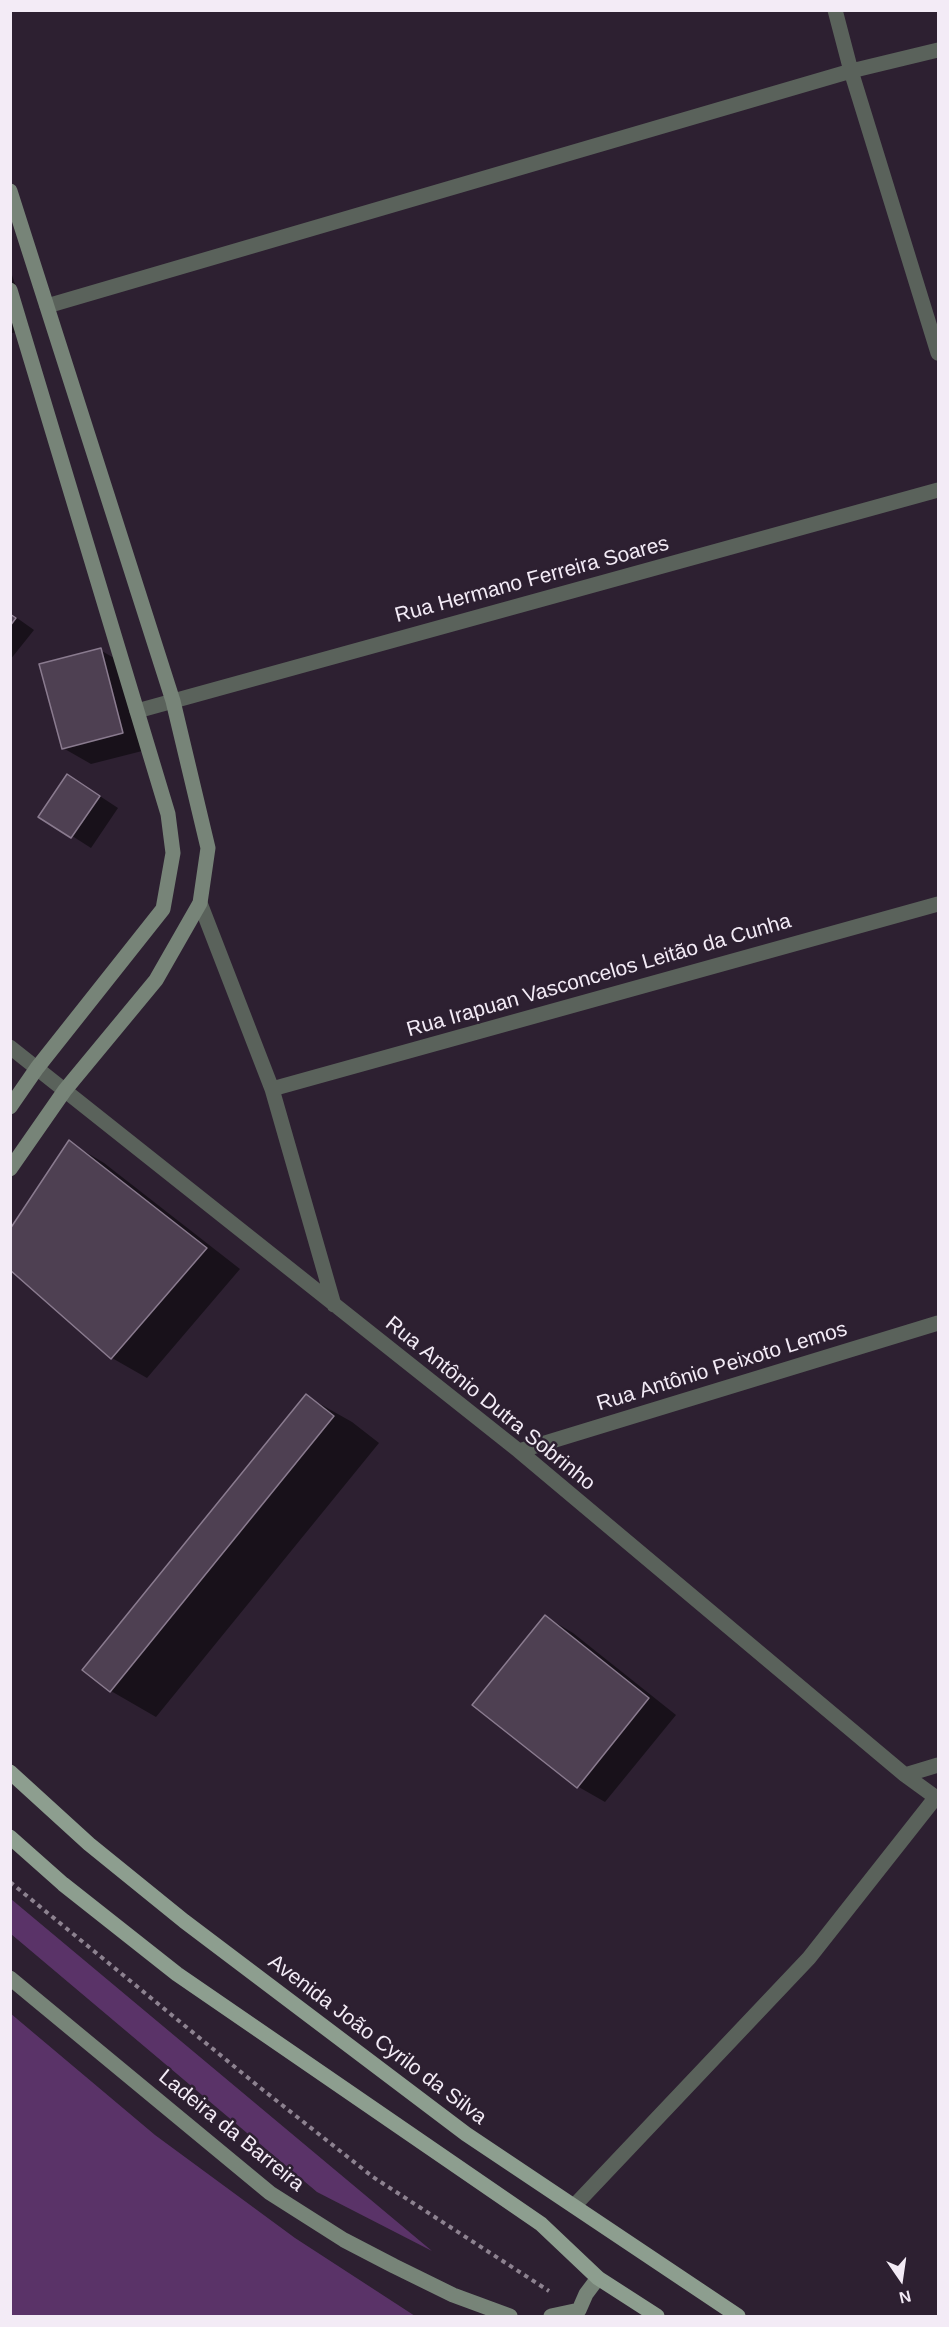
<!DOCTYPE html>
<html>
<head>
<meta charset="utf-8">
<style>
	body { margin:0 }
	#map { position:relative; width:949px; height:2327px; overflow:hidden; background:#2d2031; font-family:Helvetica,sans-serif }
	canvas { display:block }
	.frame { position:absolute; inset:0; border:12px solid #f3ebf6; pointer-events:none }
	.north { position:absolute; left:871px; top:2249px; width:60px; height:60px; -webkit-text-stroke:4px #2d2031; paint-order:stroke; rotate:167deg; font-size:16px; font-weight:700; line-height:24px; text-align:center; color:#f3ebf6 }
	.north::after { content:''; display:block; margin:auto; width:21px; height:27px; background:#f3ebf6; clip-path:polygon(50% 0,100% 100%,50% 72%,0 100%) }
</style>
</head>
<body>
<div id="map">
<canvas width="949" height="2327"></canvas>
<div class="frame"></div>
<div class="north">N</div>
</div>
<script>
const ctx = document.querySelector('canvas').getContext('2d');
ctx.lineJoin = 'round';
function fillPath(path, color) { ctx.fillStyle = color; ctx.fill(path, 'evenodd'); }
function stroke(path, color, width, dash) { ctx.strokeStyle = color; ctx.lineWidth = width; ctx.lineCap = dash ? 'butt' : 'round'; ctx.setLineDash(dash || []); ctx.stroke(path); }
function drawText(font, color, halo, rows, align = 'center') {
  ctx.font = font + ' Helvetica,sans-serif'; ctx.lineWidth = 5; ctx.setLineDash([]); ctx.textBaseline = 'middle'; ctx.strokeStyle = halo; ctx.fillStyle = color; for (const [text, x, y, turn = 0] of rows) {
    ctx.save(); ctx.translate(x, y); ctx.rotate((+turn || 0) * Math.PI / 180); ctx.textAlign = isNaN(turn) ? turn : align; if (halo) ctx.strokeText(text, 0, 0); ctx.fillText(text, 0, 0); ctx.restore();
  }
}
fillPath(new Path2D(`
	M11,1899L432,2251L317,2192L11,1934Z
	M10,2013L155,2135L295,2238L415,2316H11Z`), '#5a3368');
fillPath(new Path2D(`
	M10,269L29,327L10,334Z
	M10,613L34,630L10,660Z
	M100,650L128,666L150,749L91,764L63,748Z
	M86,787L118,808L91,848L41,816Z
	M69,1142L104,1163L240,1269L147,1378L112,1358L10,1268Z
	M306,1396L352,1422L379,1443L156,1717L111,1691Z
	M546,1617L573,1633L676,1715L605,1802L577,1786Z`), '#0007');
const building = new Path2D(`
	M10,614L16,618L10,626Z
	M101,648L123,733L62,749L39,664Z
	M67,774L100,796L71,838L38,817Z
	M69,1140L207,1248L111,1359L10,1270V1229Z
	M306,1394L334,1416L110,1692L82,1670Z
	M545,1615L649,1698L577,1788L472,1705Z`);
fillPath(building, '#4e4052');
stroke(building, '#8a7b8f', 1.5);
stroke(new Path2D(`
	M10,1882L258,2086L373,2177L549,2291`), '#8d8290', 4, [4.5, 4.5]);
stroke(new Path2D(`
	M835,10L851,71L938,353
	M47,306L851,71L938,50
	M137,711L938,490
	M200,903L272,1089L334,1305
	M10,1047L519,1451L905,1775L938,1799
	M272,1089L938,904
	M519,1451L938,1323
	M905,1775L938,1765
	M574,2206L809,1958L936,1797`), '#5a625b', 15);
stroke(new Path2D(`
	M10,191L173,701L208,848L200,903L156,980L65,1090L10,1169
	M10,290L168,814L173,853L163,909L37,1068L10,1107
	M10,1978L270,2193L344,2240L394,2266L453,2295L510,2316
	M551,2316L579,2310L586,2294L598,2278`), '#778478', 15);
stroke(new Path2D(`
	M10,1772L89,1844L184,1921L466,2134L738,2316
	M10,1837L63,1884L177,1974L541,2224L598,2278L657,2316`), '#8d9e8f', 15);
drawText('21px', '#f3ebf6', '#2d2031', [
	["Rua Hermano Ferreira Soares",532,580,-15],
	["Rua Irapuan Vasconcelos Leitão da Cunha",599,976,-16],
	["Rua Antônio Peixoto Lemos",722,1367,-17],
	["Rua Antônio Dutra Sobrinho",490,1404,39],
	["Avenida João Cyrilo da Silva",377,2040,37],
	["Ladeira da Barreira",231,2131,39]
]);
</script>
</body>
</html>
